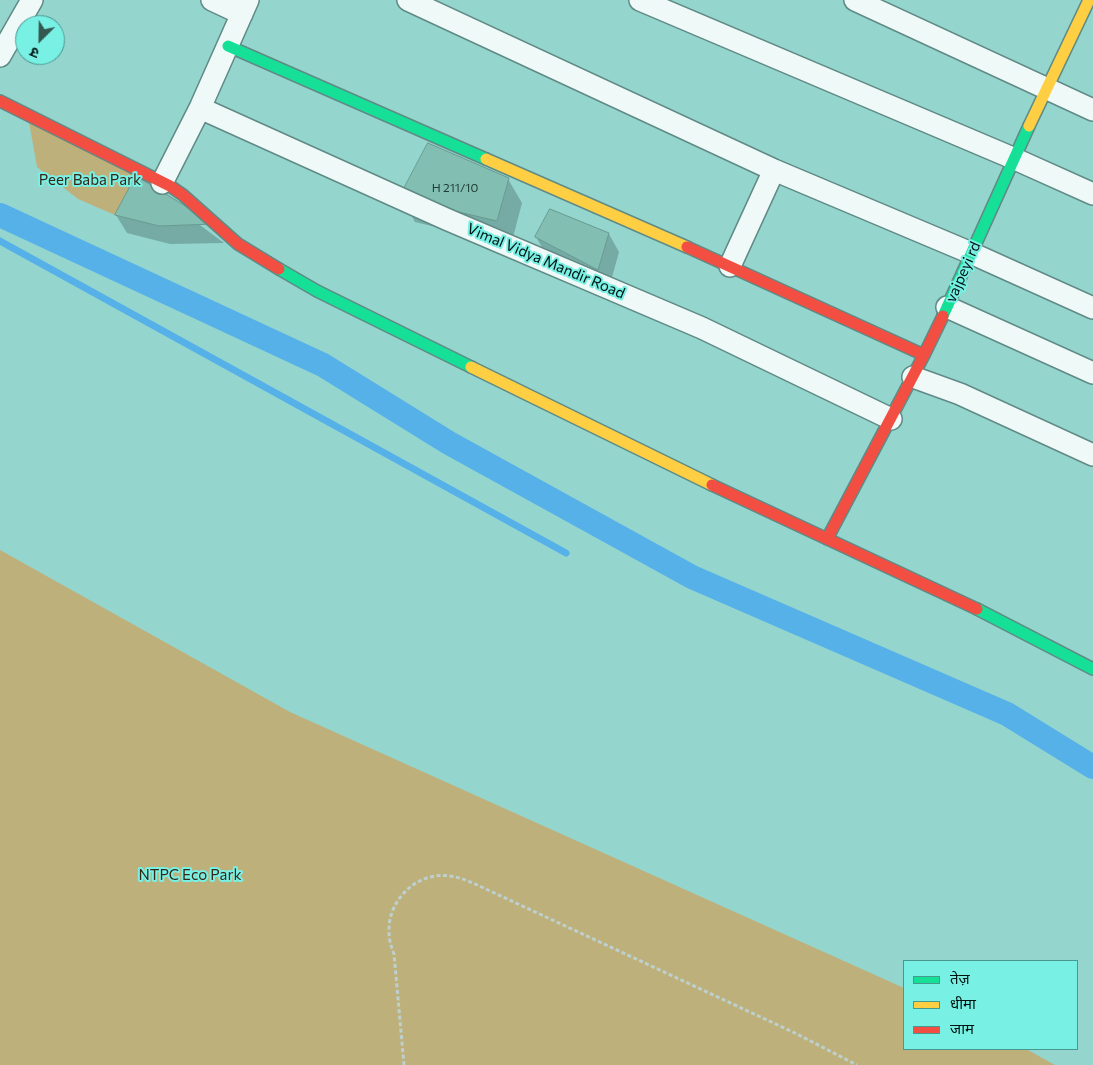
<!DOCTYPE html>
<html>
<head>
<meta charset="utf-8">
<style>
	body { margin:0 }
	#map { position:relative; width:1093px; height:1065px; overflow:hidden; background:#94d5ce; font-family:Commissioner,"Noto Sans Devanagari",sans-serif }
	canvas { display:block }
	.legend { position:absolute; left:903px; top:960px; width:175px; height:90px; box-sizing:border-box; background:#79f0e4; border:1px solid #49988f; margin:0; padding:6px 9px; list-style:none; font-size:15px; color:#001310 }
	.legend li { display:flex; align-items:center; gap:10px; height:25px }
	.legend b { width:25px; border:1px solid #49988f }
	.north { position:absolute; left:15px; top:15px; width:50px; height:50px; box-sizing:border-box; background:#79f0e4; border:1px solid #49988f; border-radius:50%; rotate:203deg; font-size:14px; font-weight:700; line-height:20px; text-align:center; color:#001310 }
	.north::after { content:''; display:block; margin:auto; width:18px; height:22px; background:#345752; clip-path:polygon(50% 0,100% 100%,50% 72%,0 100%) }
</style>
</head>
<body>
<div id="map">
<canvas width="1093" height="1065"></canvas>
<ul class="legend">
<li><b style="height:6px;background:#16e098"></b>तेज़</li>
<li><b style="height:6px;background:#ffcf43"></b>धीमा</li>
<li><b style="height:6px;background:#f24e42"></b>जाम</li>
</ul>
<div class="north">उ</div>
</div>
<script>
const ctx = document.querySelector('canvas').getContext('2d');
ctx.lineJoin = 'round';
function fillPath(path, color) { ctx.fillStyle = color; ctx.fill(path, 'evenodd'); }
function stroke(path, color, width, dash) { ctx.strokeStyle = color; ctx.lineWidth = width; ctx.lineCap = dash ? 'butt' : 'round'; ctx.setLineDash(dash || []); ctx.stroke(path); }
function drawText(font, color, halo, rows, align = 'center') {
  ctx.font = font + ' Commissioner,sans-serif'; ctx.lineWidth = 4; ctx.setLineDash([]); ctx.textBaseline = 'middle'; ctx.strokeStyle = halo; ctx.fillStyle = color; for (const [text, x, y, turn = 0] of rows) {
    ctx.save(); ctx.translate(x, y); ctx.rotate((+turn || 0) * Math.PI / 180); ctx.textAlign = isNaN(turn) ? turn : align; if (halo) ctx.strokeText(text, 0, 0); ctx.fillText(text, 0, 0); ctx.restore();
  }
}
fillPath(new Path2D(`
	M29,122L136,176L115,215L78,199L37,167Z
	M0,550L290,712L904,988V1049H1026L1055,1065H0Z`), '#beb07a');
fillPath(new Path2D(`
	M137,178L224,243L170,244L127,233L116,215Z
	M508,179L522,203L511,245L415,222L401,198Z
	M609,234L619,252L609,288L547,256L536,237Z`), '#0003');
stroke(new Path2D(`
	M0,241L566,553`), '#56b1e9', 7);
stroke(new Path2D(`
	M0,215L323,365L449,443L692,577L1007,714L1093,767`), '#56b1e9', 24);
const building = new Path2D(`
	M428,143L509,178L497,221L399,198Z
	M136,176L215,224L159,226L115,215Z
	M550,209L609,233L598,270L535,237Z`);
fillPath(building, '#82beb1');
stroke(building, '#679a90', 1);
const street = new Path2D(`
	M212,0L242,14
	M408,0L774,170L971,253L1093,308
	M640,0L1015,159L1093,194
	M855,0L1093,110
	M0,56L32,0
	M200,108L446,219L702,328L891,419
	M162,183L200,108L248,0
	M730,266L774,170
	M947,307L1093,373
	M913,377L960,394L1093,455`);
const fast = new Path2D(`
	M228,46L486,159
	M279,269L317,291L471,367
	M943,316L1029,126
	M977,609L1093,669`);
const slow = new Path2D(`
	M1029,126L1089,0
	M486,159L687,247
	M471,367L712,485`);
const jam = new Path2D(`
	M0,101L170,186L183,195L238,244L279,269
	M687,247L924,355
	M712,485L977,609
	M827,539L924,355L943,316`);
stroke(street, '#608a85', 24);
stroke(fast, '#608a85', 14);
stroke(slow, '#608a85', 14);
stroke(jam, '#608a85', 14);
stroke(new Path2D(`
	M404,1065L394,954C391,946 389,940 389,931C388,905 409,880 435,876C449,874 461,878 473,883L795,1033L857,1065`), '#bdd0ce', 3, [4, 2.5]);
stroke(street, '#eff9f8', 21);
stroke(fast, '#16e098', 11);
stroke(slow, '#ffcf43', 11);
stroke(jam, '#f24e42', 11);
drawText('12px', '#203e38', null, [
	["H 211/10",455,188]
]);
drawText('15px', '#362616', '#79f0e4', [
	["Peer Baba Park",90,180],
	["NTPC Eco Park",190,875]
]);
drawText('15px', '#001310', '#79f0e4', [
	["Vimal Vidya Mandir Road",546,261,23],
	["vajpeyi rd",963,272,-66]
]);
</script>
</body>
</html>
